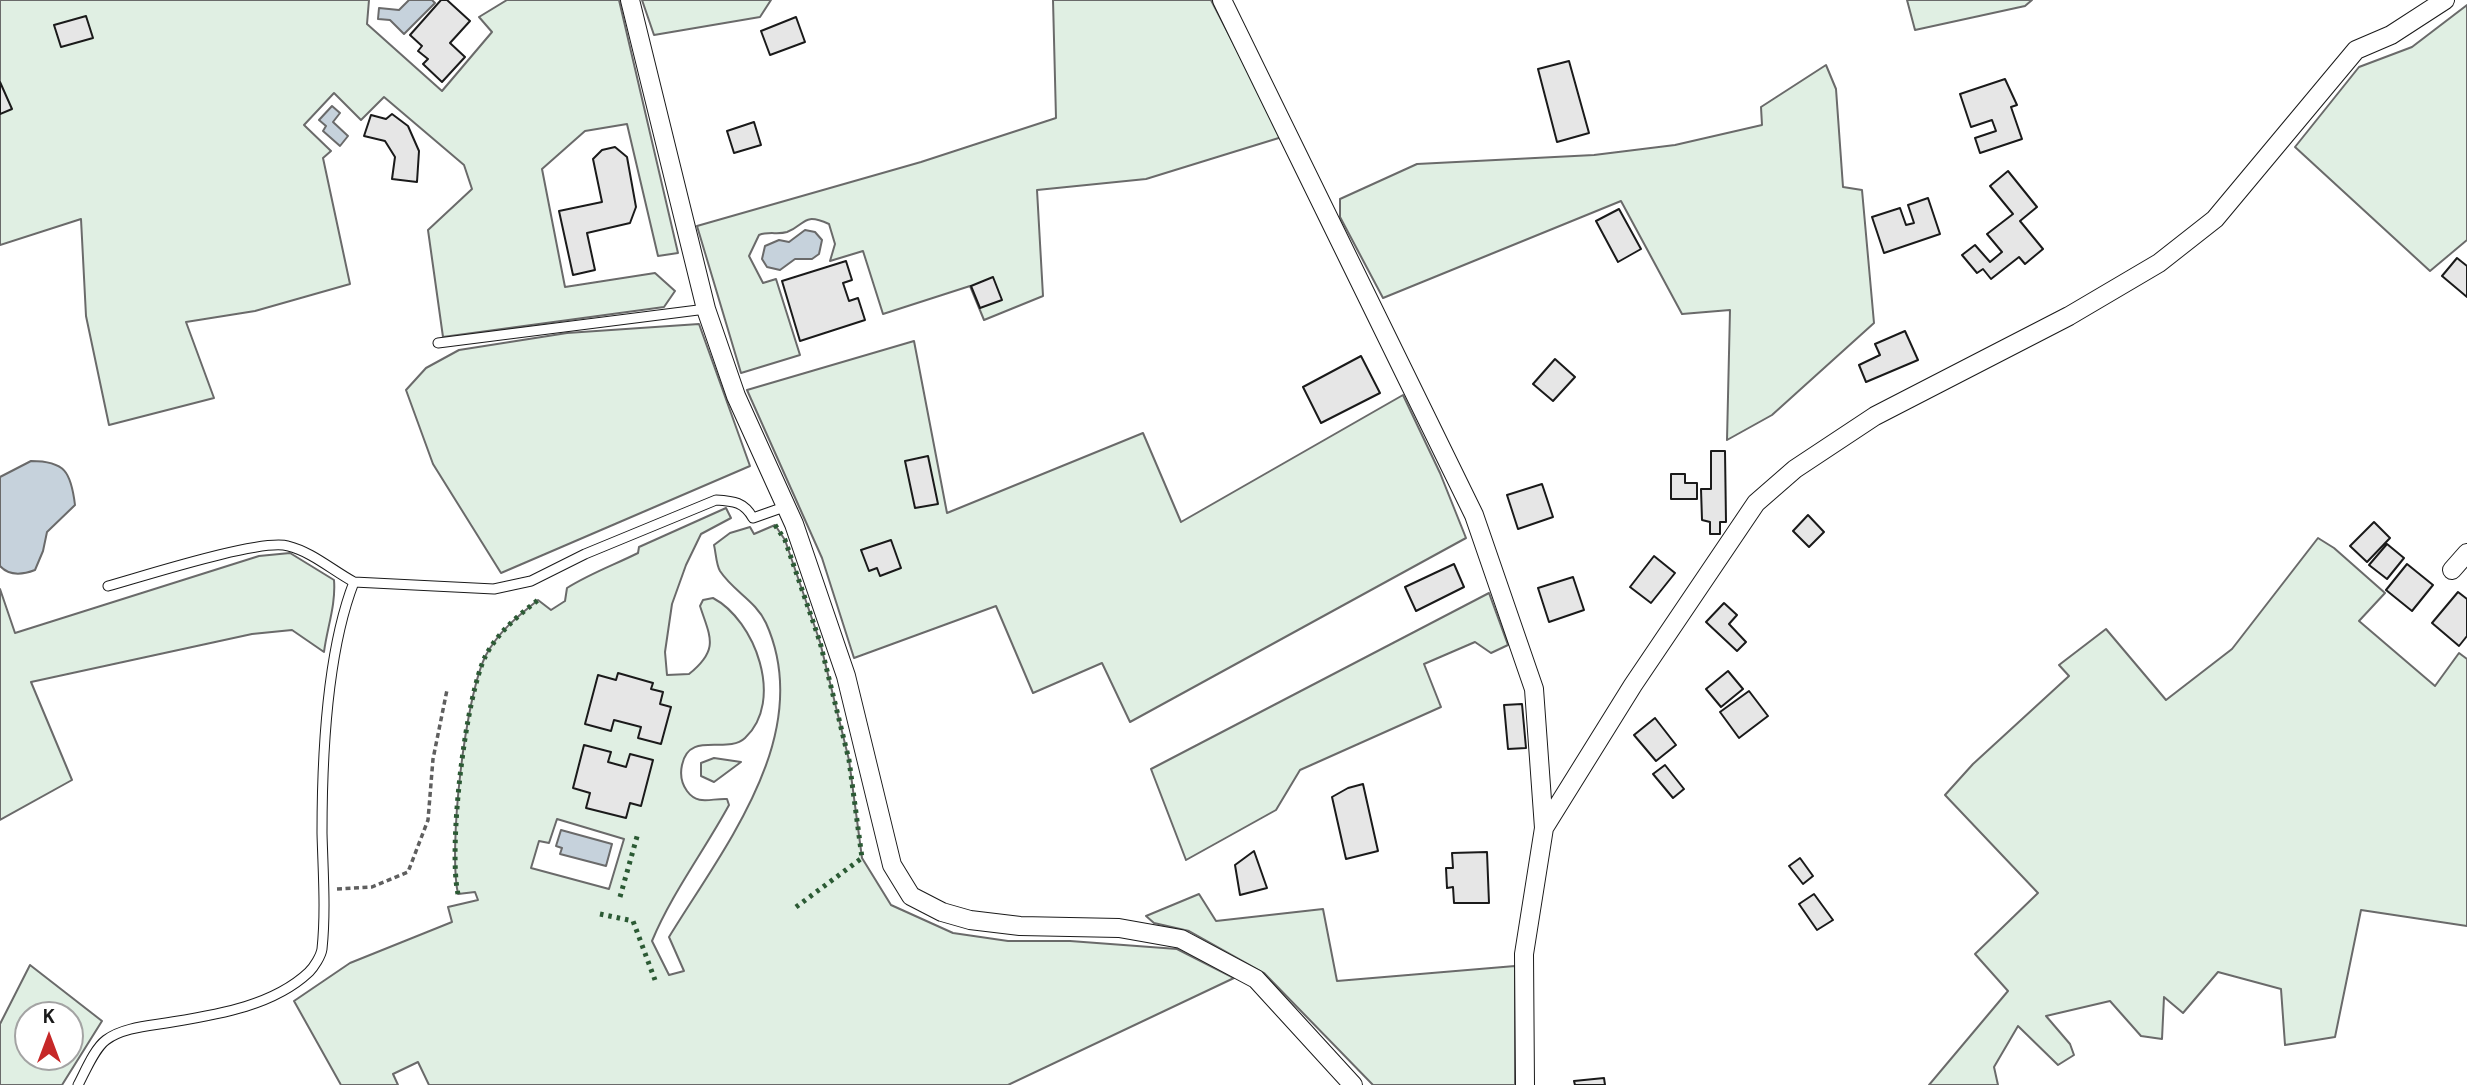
<!DOCTYPE html>
<html>
<head>
<meta charset="utf-8">
<style>
	body { margin:0 }
	#map { position:relative; width:2467px; height:1085px; overflow:hidden; background:#fff; font-family:"DM Sans",sans-serif }
	canvas { display:block }
	.north { position:absolute; left:14px; top:1001px; width:70px; height:70px; box-sizing:border-box; background:#fff; border:2px solid #a3a3a3; border-radius:50%; rotate:0deg; font-size:19px; font-weight:700; line-height:28px; text-align:center; color:#1a1a1a }
	.north::after { content:''; display:block; margin:auto; width:24px; height:32px; background:#c62828; clip-path:polygon(50% 0,100% 100%,50% 72%,0 100%) }
</style>
</head>
<body>
<div id="map">
<canvas width="2467" height="1085"></canvas>
<div class="north">K</div>
</div>
<script>
const ctx = document.querySelector('canvas').getContext('2d');
ctx.lineJoin = 'round';
function fillPath(path, color) { ctx.fillStyle = color; ctx.fill(path, 'evenodd'); }
function stroke(path, color, width, dash) { ctx.strokeStyle = color; ctx.lineWidth = width; ctx.lineCap = dash ? 'butt' : 'round'; ctx.setLineDash(dash || []); ctx.stroke(path); }
const green = new Path2D(`
	M0,0H369L367,24L442,91L492,32L479,17L507,0H619L678,253L658,256L627,124L585,131L542,169L565,287L655,273L675,291L664,307L443,337L428,230L472,189L464,165L384,97L361,120L334,93L304,125L331,151L323,158L350,284L255,311L186,322L214,398L109,425L86,316L81,219L0,245Z
	M642,0H771L760,17L654,35Z
	M1053,0H1211L1282,137L1146,179L1037,190L1043,296L984,320L970,286L883,314L863,251L830,261L835,244L829,224C802,212 806,225 787,232C778,235 769,231 759,235L749,256L763,283L776,279L800,355L741,373L697,226L921,162L1056,118Z
	M1907,0H2032L2025,6L1915,30Z
	M2467,5V240L2430,271L2295,147L2359,67L2412,47Z
	M1826,65L1836,89L1843,187L1862,190L1874,323L1772,415L1727,440L1730,310L1682,314L1621,201L1383,298L1340,217V199L1417,164L1594,155L1675,145L1762,125L1761,107Z
	M699,324L750,466L501,573L433,464L406,390L426,368L459,350L567,333Z
	M914,341L947,513L1143,433L1181,522L1403,395L1440,473L1466,538L1130,722L1102,663L1033,693L996,606L854,658L822,558L747,390Z
	M726,508L731,518L701,534L686,565L672,604L665,652L667,675L689,674C720,649 710,637 700,606L703,600L713,598C755,620 785,701 745,738C727,755 689,730 682,765C680,774 682,784 687,791C698,806 711,798 727,799L729,805C704,851 672,893 652,941L669,975L684,971L669,937C724,847 816,734 766,623C756,601 733,591 720,571C716,564 716,553 714,545L730,533L750,527L754,534L775,525L785,540L820,642L849,760L862,858L891,905L953,933L1008,941H1070L1177,949L1234,978L1008,1085H429L418,1062L393,1074L398,1085H341L294,1001L350,963L452,922L448,907L478,900L475,892L458,894C448,849 465,696 486,655C499,631 518,616 538,600L551,610L565,601L567,588C591,573 614,565 638,553L639,547ZM557,819L624,839L609,889L531,868L539,841L549,843Z
	M2318,538L2334,548L2385,593L2359,621L2435,686L2459,653L2467,659V926L2361,910L2335,1037L2285,1045L2281,989L2218,972L2183,1013L2164,997L2162,1039L2141,1036L2110,1001L2046,1016L2070,1044L2074,1055L2058,1065L2018,1026L1994,1067L1998,1085H1929L2008,991L1975,954L2038,893L1945,795L1973,764L2069,676L2059,665L2106,629L2166,700L2232,649Z
	M290,553L334,580C336,605 327,628 324,652L292,630L252,634L31,682L72,780L0,820V589L15,633L259,556Z
	M1489,593L1508,645L1491,653L1475,642L1424,664L1441,707L1300,770L1276,810L1186,860L1151,769Z
	M714,758L741,762L714,782L701,776V763Z
	M1199,894L1216,921L1323,909L1337,981L1515,966V1085H1373L1264,973L1189,931L1154,923L1146,916Z
	M30,965L102,1021L62,1085H0V1024ZM28,1015H70V1057H28Z`);
fillPath(green, '#e0efe3');
stroke(green, '#6a6a6a', 2);
const water = new Path2D(`
	M409,0H432L435,3L404,34L390,20L378,19L379,8L399,10Z
	M332,106L340,113L333,122L348,136L340,146L323,131L326,126L319,120Z
	M805,230L815,232L822,240L819,254L812,259H795L780,270L767,267L762,259L765,246L779,240L789,242Z
	M31,461C65,461 71,472 75,505L47,532L43,551L35,570C22,575 9,576 0,566V477Z
	M561,830L612,844L606,866L560,854L562,848L556,846Z`);
fillPath(water, '#c6d2dc');
stroke(water, '#6a6a6a', 2);
const building = new Path2D(`
	M441,0H447L470,21L450,43L465,57L442,82L423,64L428,59L418,51L422,46L410,35Z
	M86,16L93,38L61,47L54,25Z
	M796,17L805,42L770,55L761,31Z
	M1569,61L1589,133L1557,142L1538,69Z
	M2005,79L2017,105L2011,107L2022,139L1980,153L1975,138L1996,131L1992,120L1971,127L1960,94Z
	M0,82L12,109L0,114Z
	M392,114L408,126L419,151L417,182L392,179L395,157L385,141L364,136L371,115L386,119Z
	M754,122L761,145L734,153L727,131Z
	M615,147L627,157L636,207L630,223L587,233L595,270L573,275L559,211L602,202L593,159L602,150Z
	M2008,171L2037,207L2020,221L2043,249L2025,264L2019,257L1991,279L1983,269L1977,273L1962,255L1975,245L1990,262L2002,252L1987,234L2013,214L1990,186Z
	M1928,198L1940,234L1884,253L1872,217L1900,208L1906,225L1914,223L1908,205Z
	M1619,209L1641,249L1618,262L1596,221Z
	M2457,258L2467,266V297L2442,276Z
	M846,261L852,280L843,283L849,301L858,298L865,320L800,341L782,281Z
	M993,277L1002,300L980,308L971,286Z
	M1905,331L1918,360L1866,382L1859,365L1880,355L1875,344Z
	M1361,356L1380,393L1321,423L1303,387Z
	M1555,359L1575,377L1553,401L1533,384Z
	M1711,451H1725L1726,522H1720V534H1710V522L1702,520L1701,489H1711Z
	M928,456L938,504L915,508L905,461Z
	M1671,474H1685V483H1697V499H1671Z
	M1542,484L1553,517L1518,529L1507,495Z
	M1808,515L1824,532L1809,547L1793,531Z
	M2374,522L2390,538L2367,562L2350,546Z
	M891,540L901,568L880,576L877,568L869,571L861,550Z
	M2387,544L2404,558L2387,579L2369,565Z
	M1654,556L1675,573L1651,603L1630,587Z
	M1454,564L1464,587L1416,611L1405,587Z
	M2407,564L2433,585L2412,611L2386,590Z
	M1573,577L1584,610L1549,622L1538,588Z
	M2458,592L2467,599V636L2459,646L2432,623Z
	M1724,603L1737,615L1729,624L1746,642L1737,651L1706,622Z
	M1728,671L1743,689L1721,707L1706,689Z
	M618,673L653,683L651,689L663,692L660,704L671,707L661,744L638,738L641,727L614,720L611,731L585,724L598,675L616,680Z
	M1749,691L1768,716L1739,738L1720,712Z
	M1522,704L1526,748L1508,749L1504,705Z
	M1655,718L1676,745L1656,761L1634,735Z
	M584,745L611,752L608,762L626,767L630,754L653,760L641,806L630,803L626,818L586,808L590,793L573,788Z
	M1665,765L1684,789L1673,798L1653,774Z
	M1363,784L1378,851L1346,859L1332,797L1348,788Z
	M1254,851L1267,888L1240,895L1235,865Z
	M1487,852L1489,903H1454L1453,887L1447,888L1446,868H1453L1452,853Z
	M1800,858L1813,876L1803,884L1789,866Z
	M1814,894L1833,920L1817,930L1799,904Z
	M1604,1078L1605,1085H1575L1574,1081Z`);
fillPath(building, '#e6e6e6');
stroke(building, '#1a1a1a', 2);
const service = new Path2D(`
	M438,343L706,309
	M108,586C141,577 261,538 288,546C312,552 332,570 354,582
	M78,1085C85,1072 94,1049 106,1040C122,1028 147,1026 166,1023C214,1015 272,1007 309,972C314,967 321,956 322,949C326,911 323,872 322,833C322,758 327,651 354,582L494,589L531,581L585,554L716,500C734,501 744,502 753,518L787,506`);
const minor = new Path2D(`
	M630,0L706,309L736,396L794,524L846,676L892,865L911,896L942,912L970,920L1020,926L1119,928L1181,939L1256,979L1353,1085
	M1222,0L1474,515L1534,689L1544,828L1524,954L1525,1085
	M2452,570L2467,553
	M1544,828L1633,685L1756,503L1795,469L1875,416L2069,316L2159,263L2215,219L2356,50L2391,35L2445,0`);
stroke(service, '#1a1a1a', 11);
stroke(minor, '#1a1a1a', 20);
stroke(new Path2D(`
	M337,889L372,887L408,872L428,820L433,759L447,690`), '#5f5f5f', 3.5, [5, 3.5]);
stroke(service, '#fff', 9);
stroke(minor, '#fff', 18);
stroke(new Path2D(`
	M775,525L785,540L820,642L849,760L862,858L796,907
	M458,894C448,849 465,696 486,655C499,631 518,616 538,600
	M620,897L638,833
	M600,914L633,921L655,980`), '#2b5a34', 5, [3.5, 5]);
</script>
</body>
</html>
